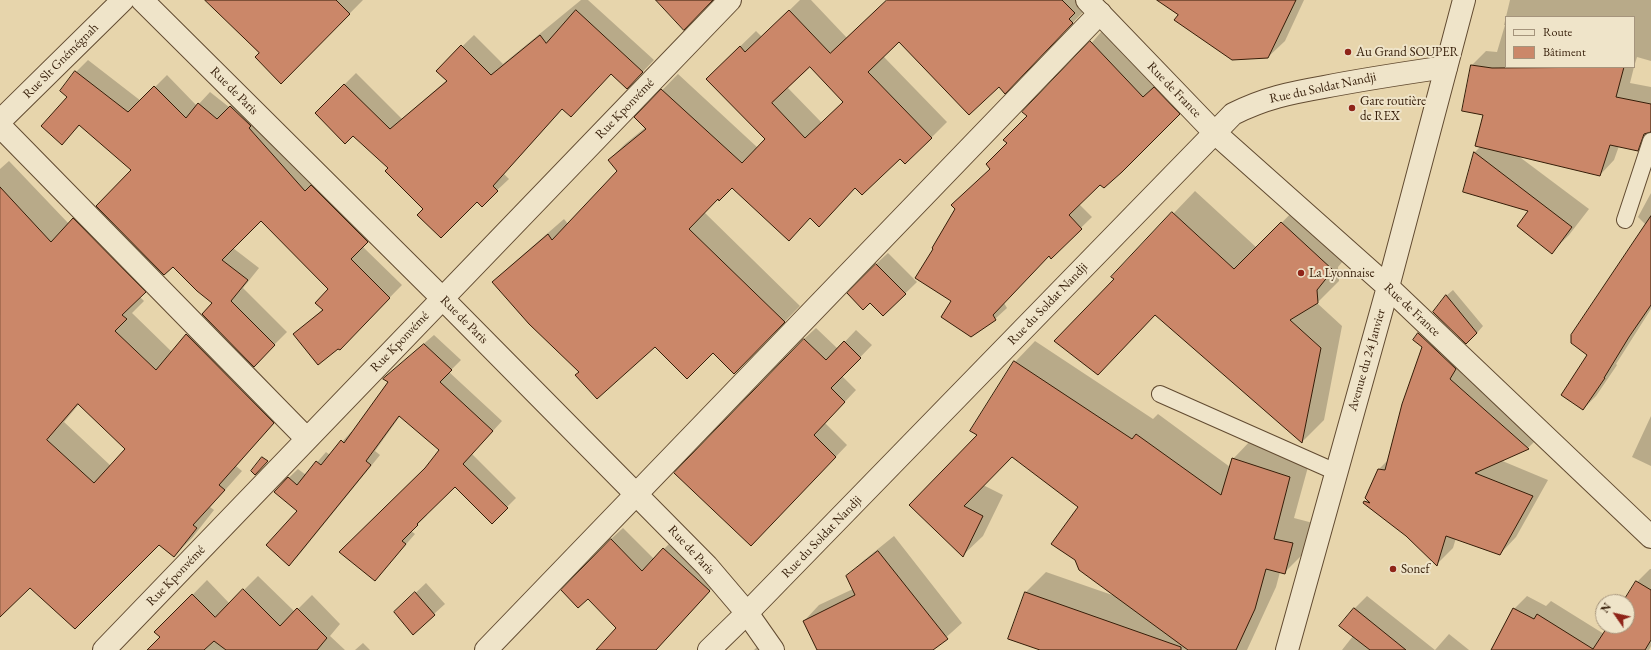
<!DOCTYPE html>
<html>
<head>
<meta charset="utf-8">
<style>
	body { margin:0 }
	#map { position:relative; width:1651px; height:650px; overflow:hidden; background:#e7d5ac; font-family:"EB Garamond",serif }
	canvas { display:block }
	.legend { position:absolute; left:1505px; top:16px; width:130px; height:52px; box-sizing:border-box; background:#efe4c9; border:1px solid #a5947c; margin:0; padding:5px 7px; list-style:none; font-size:12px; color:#351d08 }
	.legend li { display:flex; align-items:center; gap:8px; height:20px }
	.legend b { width:20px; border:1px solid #a5947c }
	.north { position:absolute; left:1595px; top:594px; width:40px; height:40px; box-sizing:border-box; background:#efe4c9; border:1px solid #a5947c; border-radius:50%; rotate:304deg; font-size:11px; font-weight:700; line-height:16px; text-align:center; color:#351d08 }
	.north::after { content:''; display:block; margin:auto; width:14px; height:18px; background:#8f2418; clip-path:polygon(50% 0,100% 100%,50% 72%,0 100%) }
</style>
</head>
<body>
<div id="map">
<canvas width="1651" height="650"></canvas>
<ul class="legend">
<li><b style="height:5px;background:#efe4c9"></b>Route</li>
<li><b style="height:11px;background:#cb8769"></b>Bâtiment</li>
</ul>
<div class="north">N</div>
</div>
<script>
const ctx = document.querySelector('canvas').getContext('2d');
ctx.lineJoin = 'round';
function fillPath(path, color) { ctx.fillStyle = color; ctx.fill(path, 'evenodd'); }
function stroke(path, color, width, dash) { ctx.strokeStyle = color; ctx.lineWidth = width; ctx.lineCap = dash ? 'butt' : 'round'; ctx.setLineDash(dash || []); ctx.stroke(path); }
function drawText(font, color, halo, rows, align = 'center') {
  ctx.font = font + ' "EB Garamond",serif'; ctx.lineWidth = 4; ctx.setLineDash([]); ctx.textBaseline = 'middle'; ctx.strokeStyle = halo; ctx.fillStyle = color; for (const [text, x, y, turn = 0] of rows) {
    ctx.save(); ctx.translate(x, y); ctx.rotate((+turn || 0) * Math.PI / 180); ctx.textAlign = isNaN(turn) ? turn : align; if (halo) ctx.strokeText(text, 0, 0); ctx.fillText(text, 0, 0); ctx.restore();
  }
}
fillPath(new Path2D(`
	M208,0H363L281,83L260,53Z
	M581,0H588L654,60L627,88L611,73L563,108L504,174L509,179L493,194L477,201L425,209L390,168L353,135L316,113L356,73L402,119L447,80L437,71L474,35L503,64Z
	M800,0H811L847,38L887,0H1087L1088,7L1021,76L999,86L899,41L883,56L947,122L931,138L810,217L732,186L704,212L800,306L750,357L655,346L581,371L494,282L510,266L564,219L568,224L618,171L609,160L625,144L646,127L636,117L678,74L758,148L766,139L723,63L756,31L762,37ZM810,65L844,101L822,123L787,87Z
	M1159,0H1304L1285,41L1268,57L1179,14Z
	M1510,0H1651V61L1637,57L1634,67V17H1506V67H1634L1630,83L1651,87V136L1637,150L1619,146L1614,160L1600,175L1517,155L1589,209L1569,235L1552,252L1530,211L1474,153L1481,146L1485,114L1472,65L1486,51L1497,52L1505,25H1504Z
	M1102,31L1190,102L1121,171L1100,183L1079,204L1092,217L1051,257L1049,255L1004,303L1007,308L995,319L952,301L991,169L1028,116Z
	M88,60L141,101L167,75L197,106L210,92L229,107L242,94L379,230L362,246L402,285L340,348L295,334L323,309L330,289L261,220L233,248L259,268L243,288L287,332L253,366L290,405L236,466L242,471L210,507L214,510L192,538L174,556L159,544L30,587L0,616V169L9,161L69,224L91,202L96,207L132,170L80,125L62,143L68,96L76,72ZM173,265L213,303L205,316L172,352L132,313L144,301L140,297ZM79,404L126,449L111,466L64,422Z
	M1195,191L1257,248L1303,201L1354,248L1338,267L1339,281L1317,303L1342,326L1324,420L1302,442L1113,277Z
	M1651,193V309L1616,364L1617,365L1596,396L1583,409L1589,355L1646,225L1638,217Z
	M888,253L917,282L883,315L876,264Z
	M1453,290L1483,326L1477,333L1446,296Z
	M1435,317L1544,432L1528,448L1500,460L1548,480L1516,537L1500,554L1456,538L1453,548L1437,564L1407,536L1364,503L1368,499L1379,469L1389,459L1424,347L1414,340Z
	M816,328L838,349L856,330L872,345L842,376L856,390L825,423L847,445L763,533L804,339Z
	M434,335L461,360L449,372L502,421L472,454L516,498L492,522L455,485L426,514L427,515L411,531L415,534L375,580L426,468L441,449L400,416L375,451L380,455L298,556L289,565L298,511L275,491L298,469L306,475L326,452L330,455L351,432L353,433L390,382L384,378Z
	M1035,341L1153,419L1158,414L1230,467L1233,459L1253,438L1311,456L1294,518L1313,523L1305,552L1284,573L1280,572L1276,587L1247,650H1043L1025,593L1046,572L1115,596L1079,507L1012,456L983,485L1003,495L983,536L962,556L910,505L978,435L1015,362Z
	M1651,416V466L1632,457Z
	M623,528L654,559L676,537L721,578L656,650H598L617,628L611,539Z
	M894,536L962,623L932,650H818L804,621L819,605L853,589L847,577L863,561Z
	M1650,569H1651V646L1649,650H1492L1514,609L1527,596L1546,606L1551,601L1604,634L1609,626H1627V602H1624L1637,582Z
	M258,576L295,612L312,595L340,624L330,636L345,650H149L161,637L156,632L207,580L230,604Z
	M426,583L445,604L413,633L406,602Z
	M1367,596L1435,650L1449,634L1469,650H1342L1353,636L1354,609Z
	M363,643L370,650H355Z
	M758,646L760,650H754Z`), '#0003');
const building = new Path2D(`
	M205,0H336L350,14L281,84L255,57L259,53Z
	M656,0H713L684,30Z
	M887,0H1062L1075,13L1069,19L1073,23L1005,94L999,87L969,115L899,42L868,72L932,138L905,164L900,159L862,195L855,188L819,227L810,218L789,241L732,188L719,201L718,199L689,229L785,322L734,374L713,353L687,379L655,347L597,399L575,375L579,372L529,324L492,282L548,234L552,240L617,171L608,160L646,129L634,117L661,89L742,163L765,139L706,79L740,46L745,52L789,10L830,53ZM810,67L843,102L805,138L772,103Z
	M1157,0H1296L1268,58L1232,60L1174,20L1178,15Z
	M576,10L643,72L627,89L611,74L571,117L562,109L493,186L498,191L482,207L477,202L441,238L417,215L423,209L385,171L388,168L353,136L345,144L315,113L344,84L390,129L447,81L436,71L461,45L491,75L540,35L546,43Z
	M1090,41L1143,97L1154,87L1180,114L1122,172L1104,188L1100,185L1069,215L1082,229L1051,259L1049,256L993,315L996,320L971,337L941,317L951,301L915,278L933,249L932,248L955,209L951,205L990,169L986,164L1007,143L1003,140L1027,116L1022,112Z
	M1471,65L1492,68L1624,67L1616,97L1651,104V132L1644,134L1638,151L1610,145L1600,176L1475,146L1483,115L1462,111Z
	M75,71L128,112L154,86L186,118L198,103L217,119L230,106L251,126L249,128L305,191L311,185L368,242L351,259L390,298L340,350L338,349L318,365L293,334L323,310L315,303L328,289L261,221L222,260L248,280L231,301L275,345L254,367L202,314L212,303L197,291L173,267L164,275L96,206L131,170L79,125L62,145L41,126L67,97L60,91Z
	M1474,152L1572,227L1552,254L1517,226L1528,211L1463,192Z
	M0,187L51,242L73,218L146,292L122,315L127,319L115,331L156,370L186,334L274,423L219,485L225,490L193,525L197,528L174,557L159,545L75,629L30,588L0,617ZM78,404L125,449L94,483L47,440Z
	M1172,212L1234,269L1281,222L1333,270L1317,290L1318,303L1290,320L1321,348L1302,443L1155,315L1098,375L1054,341L1114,279L1111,277Z
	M1651,216V305L1629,337L1604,378H1605L1583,410L1561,395L1587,355L1571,343V335Z
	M876,264L906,294L883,316L870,303L863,310L847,293Z
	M1446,295L1477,333L1466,344L1433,312Z
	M1418,333L1456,369L1450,379L1529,449L1475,473L1533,496L1500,555L1446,536L1437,566L1406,536L1363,503L1364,501L1370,503L1365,498L1378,469L1385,470L1402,404L1422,347L1413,340Z
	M804,339L826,360L844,341L861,358L831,388L845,402L814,435L836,457L751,546L674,473Z
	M424,344L452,370L440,382L493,431L463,464L508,508L492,524L455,487L417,524L418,525L402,541L406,544L375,581L339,552L425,468L439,450L399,416L366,461L371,465L289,566L266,545L297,511L274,492L288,477L297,485L316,461L321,465L341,440L344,443L388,382L383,379Z
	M1014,361L1132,439L1136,434L1221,495L1232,458L1290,477L1274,539L1293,543L1285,574L1266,569L1255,609L1236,650H1188L1079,570L1075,560L1051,544L1078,507L1012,457L964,506L983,516L963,557L909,505L977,435L970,431Z
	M262,457L268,461L255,475L251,471Z
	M611,539L642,571L663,548L710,591L656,650H596L616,628L588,599L578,608L561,590Z
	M878,551L948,639L933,650H817L803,621L855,595L846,576Z
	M1636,581L1651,590V640L1645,650H1491L1513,608L1534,619L1537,614L1593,649L1608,626H1627V602H1623Z
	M243,589L280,626L297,608L327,638L317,650H226L214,641L204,650H147L160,637L154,632L192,594L215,617Z
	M415,592L435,615L413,635L394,612Z
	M1025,592L1181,647V650H1040L1008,639Z
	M1354,608L1406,650H1370L1339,626Z`);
fillPath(building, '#cb8769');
stroke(building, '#351d08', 1);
const service = new Path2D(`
	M1625,220L1651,141
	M1160,394L1336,472`);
const minor = new Path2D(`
	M0,121L123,0
	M0,126L307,439
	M1388,287L1651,537
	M104,650L730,0
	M486,650L1100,13
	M709,650L747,613L1233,114C1265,98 1290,93 1324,87C1365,79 1405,73 1446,67`);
const tertiary = new Path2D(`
	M142,0L442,298L707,566L747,613L773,650
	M1087,0L1215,133L1388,287
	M1287,650L1388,287L1464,0`);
stroke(service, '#624b31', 18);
stroke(minor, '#624b31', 24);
stroke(tertiary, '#624b31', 24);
stroke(service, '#efe4c9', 16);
stroke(minor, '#efe4c9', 22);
stroke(tertiary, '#efe4c9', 22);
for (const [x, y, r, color] of [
	[1348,52,4,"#8f2418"],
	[1352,108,4,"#8f2418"],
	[1301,273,4,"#8f2418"],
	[1393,569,4,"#8f2418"]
]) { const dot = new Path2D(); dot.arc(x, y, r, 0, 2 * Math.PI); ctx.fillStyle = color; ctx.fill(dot); stroke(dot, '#efe4c9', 1.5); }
drawText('13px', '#351d08', '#efe4c9', [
	["Au Grand SOUPER",1356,52],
	["Gare routière",1360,101],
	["de REX",1360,116],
	["La Lyonnaise",1309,273],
	["Sonef",1401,569]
], 'left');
drawText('13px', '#351d08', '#efe4c9', [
	["Rue Slt Gnémégnah",61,61,-45],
	["Rue du Soldat Nandji",1323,88,-12],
	["Rue de France",1174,90,46],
	["Rue de Paris",234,91,45],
	["Rue Kponvémé",625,109,-46],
	["Rue du Soldat Nandji",1048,304,-46],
	["Rue de France",1412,310,43],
	["Rue de Paris",464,320,45],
	["Rue Kponvémé",400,342,-46],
	["Avenue du 24 Janvier",1367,360,-74],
	["Rue du Soldat Nandji",822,537,-46],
	["Rue de Paris",691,550,47],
	["Rue Kponvémé",176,576,-46]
]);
</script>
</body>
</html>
